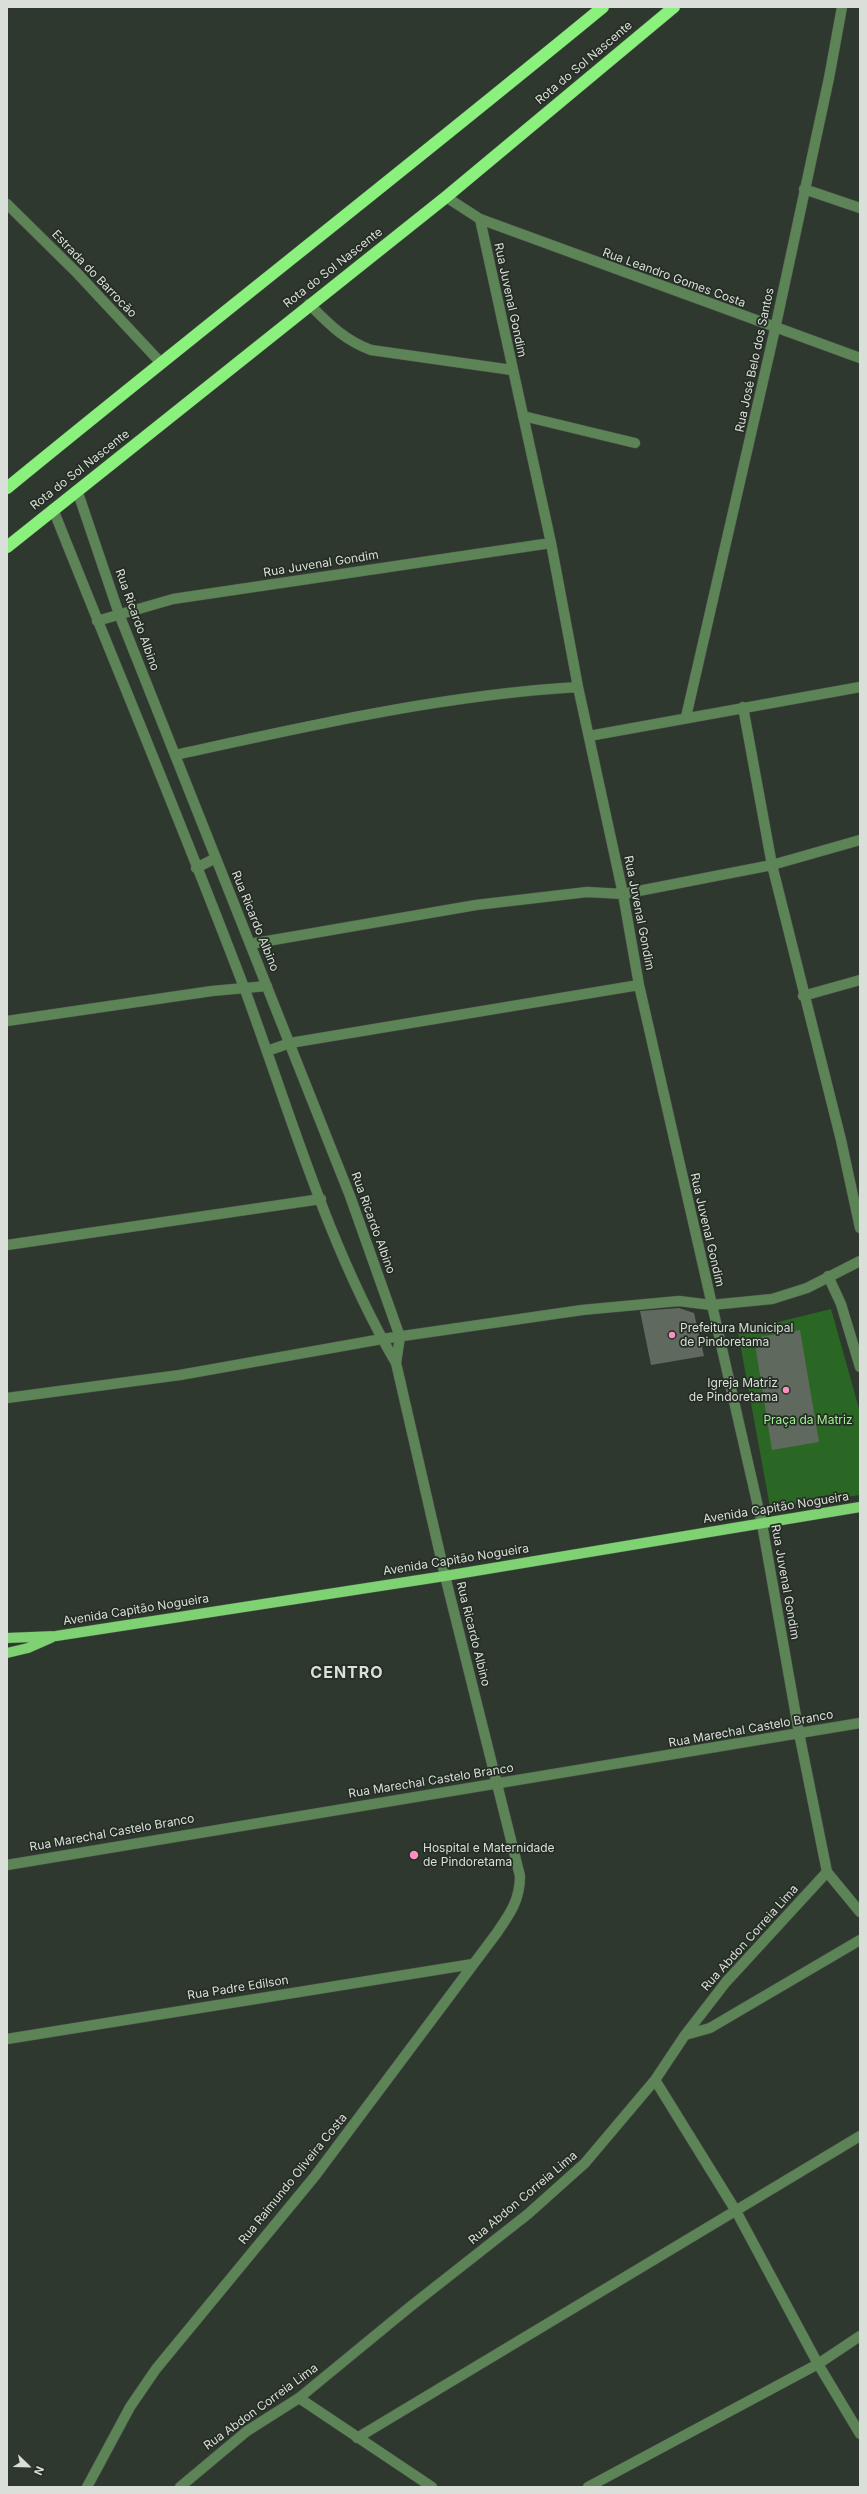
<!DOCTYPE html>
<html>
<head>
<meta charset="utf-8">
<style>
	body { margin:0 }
	#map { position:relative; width:867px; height:2494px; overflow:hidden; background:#2f382e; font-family:Inter,sans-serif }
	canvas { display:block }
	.frame { position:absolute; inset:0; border:8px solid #dadfd9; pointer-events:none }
	.north { position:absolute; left:8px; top:2446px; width:40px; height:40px; -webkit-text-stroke:3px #252e24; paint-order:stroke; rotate:113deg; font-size:11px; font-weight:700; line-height:16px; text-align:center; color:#dadfd9 }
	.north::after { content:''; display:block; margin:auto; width:14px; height:18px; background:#dadfd9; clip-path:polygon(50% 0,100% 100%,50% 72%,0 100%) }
</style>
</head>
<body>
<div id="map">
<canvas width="867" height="2494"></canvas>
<div class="frame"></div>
<div class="north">N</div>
</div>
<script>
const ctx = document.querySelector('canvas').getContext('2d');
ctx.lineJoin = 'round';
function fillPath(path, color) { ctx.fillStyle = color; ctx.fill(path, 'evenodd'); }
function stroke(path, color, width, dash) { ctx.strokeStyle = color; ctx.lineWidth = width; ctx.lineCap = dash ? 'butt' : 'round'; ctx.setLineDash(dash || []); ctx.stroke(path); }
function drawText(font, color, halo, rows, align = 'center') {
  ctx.font = font + ' Inter,sans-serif'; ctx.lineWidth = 3.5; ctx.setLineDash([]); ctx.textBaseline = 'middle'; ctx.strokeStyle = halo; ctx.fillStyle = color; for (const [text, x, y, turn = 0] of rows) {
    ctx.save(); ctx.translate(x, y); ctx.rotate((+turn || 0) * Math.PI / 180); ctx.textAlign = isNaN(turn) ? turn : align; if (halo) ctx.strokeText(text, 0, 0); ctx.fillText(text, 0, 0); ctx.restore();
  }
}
fillPath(new Path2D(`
	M831,1309L860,1412V1495L770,1507L738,1332Z`), '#2b6724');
fillPath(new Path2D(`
	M679,1308L694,1313L704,1356L651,1365L640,1311Z
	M800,1330L819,1442L772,1450L754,1338Z`), '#60695e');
const minor = new Path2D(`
	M804,189L860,208
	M446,197L480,219L551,543L578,687L623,894L639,985L762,1524L799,1733L827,1872L860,1912
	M7,204L77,273L161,363
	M480,219L860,358
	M309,304C329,324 344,340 371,350L512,370
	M523,416L635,443
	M77,490L119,614L350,1196L400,1337L396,1363
	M53,509C117,670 184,829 245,990C291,1115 328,1247 396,1363L445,1576L520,1876C520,1900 510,1914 496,1934L315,2176L156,2369L130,2407L87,2487
	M97,621L173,599L551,543
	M743,707L772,865L841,1140L860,1228
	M686,717L775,329L829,78L842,7
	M589,736L860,687
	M175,755C308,726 442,695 578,687
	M196,868L216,858
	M250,944L476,905L587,892L623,894L772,865L860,840
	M803,996L860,980
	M7,1021L212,991L267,986
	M267,1051L290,1043L639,985
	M7,1245L321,1199
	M828,1276L841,1304L860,1367
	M7,1398L180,1375L382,1339L582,1310L679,1301L711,1305L772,1299L807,1288L860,1261
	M7,1865L860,1723
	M685,2035L710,2028L860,1940
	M7,2039L473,1964
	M655,2080L736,2211L818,2364L860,2434
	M299,2398L432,2487
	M357,2438L860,2136
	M180,2487L247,2431L299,2398L411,2306L528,2214L585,2163L655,2080L685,2035L726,1982L827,1872
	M588,2487L818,2364L860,2336`);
const major = new Path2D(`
	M7,1638L56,1636L445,1576L860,1507
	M7,1653L28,1648L53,1637`);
const highway = new Path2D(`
	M7,488C205,326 406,169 603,7
	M7,547L446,197L674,7`);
stroke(minor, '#4e564d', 11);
stroke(major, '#4e564d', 11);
stroke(highway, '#4e564d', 13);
stroke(minor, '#5c8457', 10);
stroke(major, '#7ed272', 10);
stroke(highway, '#8af17c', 12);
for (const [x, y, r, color] of [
	[672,1335,4,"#fc8fc2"],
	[786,1390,4,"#fc8fc2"],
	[414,1855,5,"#fc8fc2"]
]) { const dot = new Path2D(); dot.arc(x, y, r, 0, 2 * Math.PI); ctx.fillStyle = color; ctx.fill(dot); stroke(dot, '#252e24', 1.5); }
drawText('12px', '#dadfd9', '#252e24', [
	["Rota do Sol Nascente",584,63,-40],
	["Rota do Sol Nascente",333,268,-38],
	["Estrada do Barrocão",94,274,46],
	["Rua Leandro Gomes Costa",674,278,20],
	["Rua Juvenal Gondim",510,300,78],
	["Rua José Belo dos Santos",755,360,-78],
	["Rota do Sol Nascente",80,470,-38],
	["Rua Juvenal Gondim",321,564,-9],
	["Rua Ricardo Albino",137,620,70],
	["Rua Juvenal Gondim",639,913,79],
	["Rua Ricardo Albino",255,921,68],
	["Rua Ricardo Albino",373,1223,70],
	["Rua Juvenal Gondim",707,1230,77],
	["Avenida Capitão Nogueira",776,1508,-9],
	["Avenida Capitão Nogueira",456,1560,-9],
	["Rua Juvenal Gondim",785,1582,80],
	["Avenida Capitão Nogueira",136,1610,-9],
	["Rua Ricardo Albino",473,1634,76],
	["Rua Marechal Castelo Branco",751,1729,-10],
	["Rua Marechal Castelo Branco",431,1781,-9],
	["Rua Marechal Castelo Branco",112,1833,-10],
	["Rua Abdon Correia Lima",750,1938,-48],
	["Rua Padre Edilson",238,1988,-9],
	["Rua Raimundo Oliveira Costa",293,2179,-51],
	["Rua Abdon Correia Lima",523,2198,-40],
	["Rua Abdon Correia Lima",261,2407,-36]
]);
drawText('12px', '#dadfd9', '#252e24', [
	["Prefeitura Municipal",680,1328],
	["de Pindoretama",680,1342],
	["Igreja Matriz",778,1383,"right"],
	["de Pindoretama",778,1397,"right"],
	["Hospital e Maternidade",423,1848],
	["de Pindoretama",423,1862]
], 'left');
drawText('12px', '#9ff393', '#252e24', [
	["Praça da Matriz",808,1420]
]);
ctx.letterSpacing = '1px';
drawText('bold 16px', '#dadfd9', '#252e24', [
	["CENTRO",347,1673]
]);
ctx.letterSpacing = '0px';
</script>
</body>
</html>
